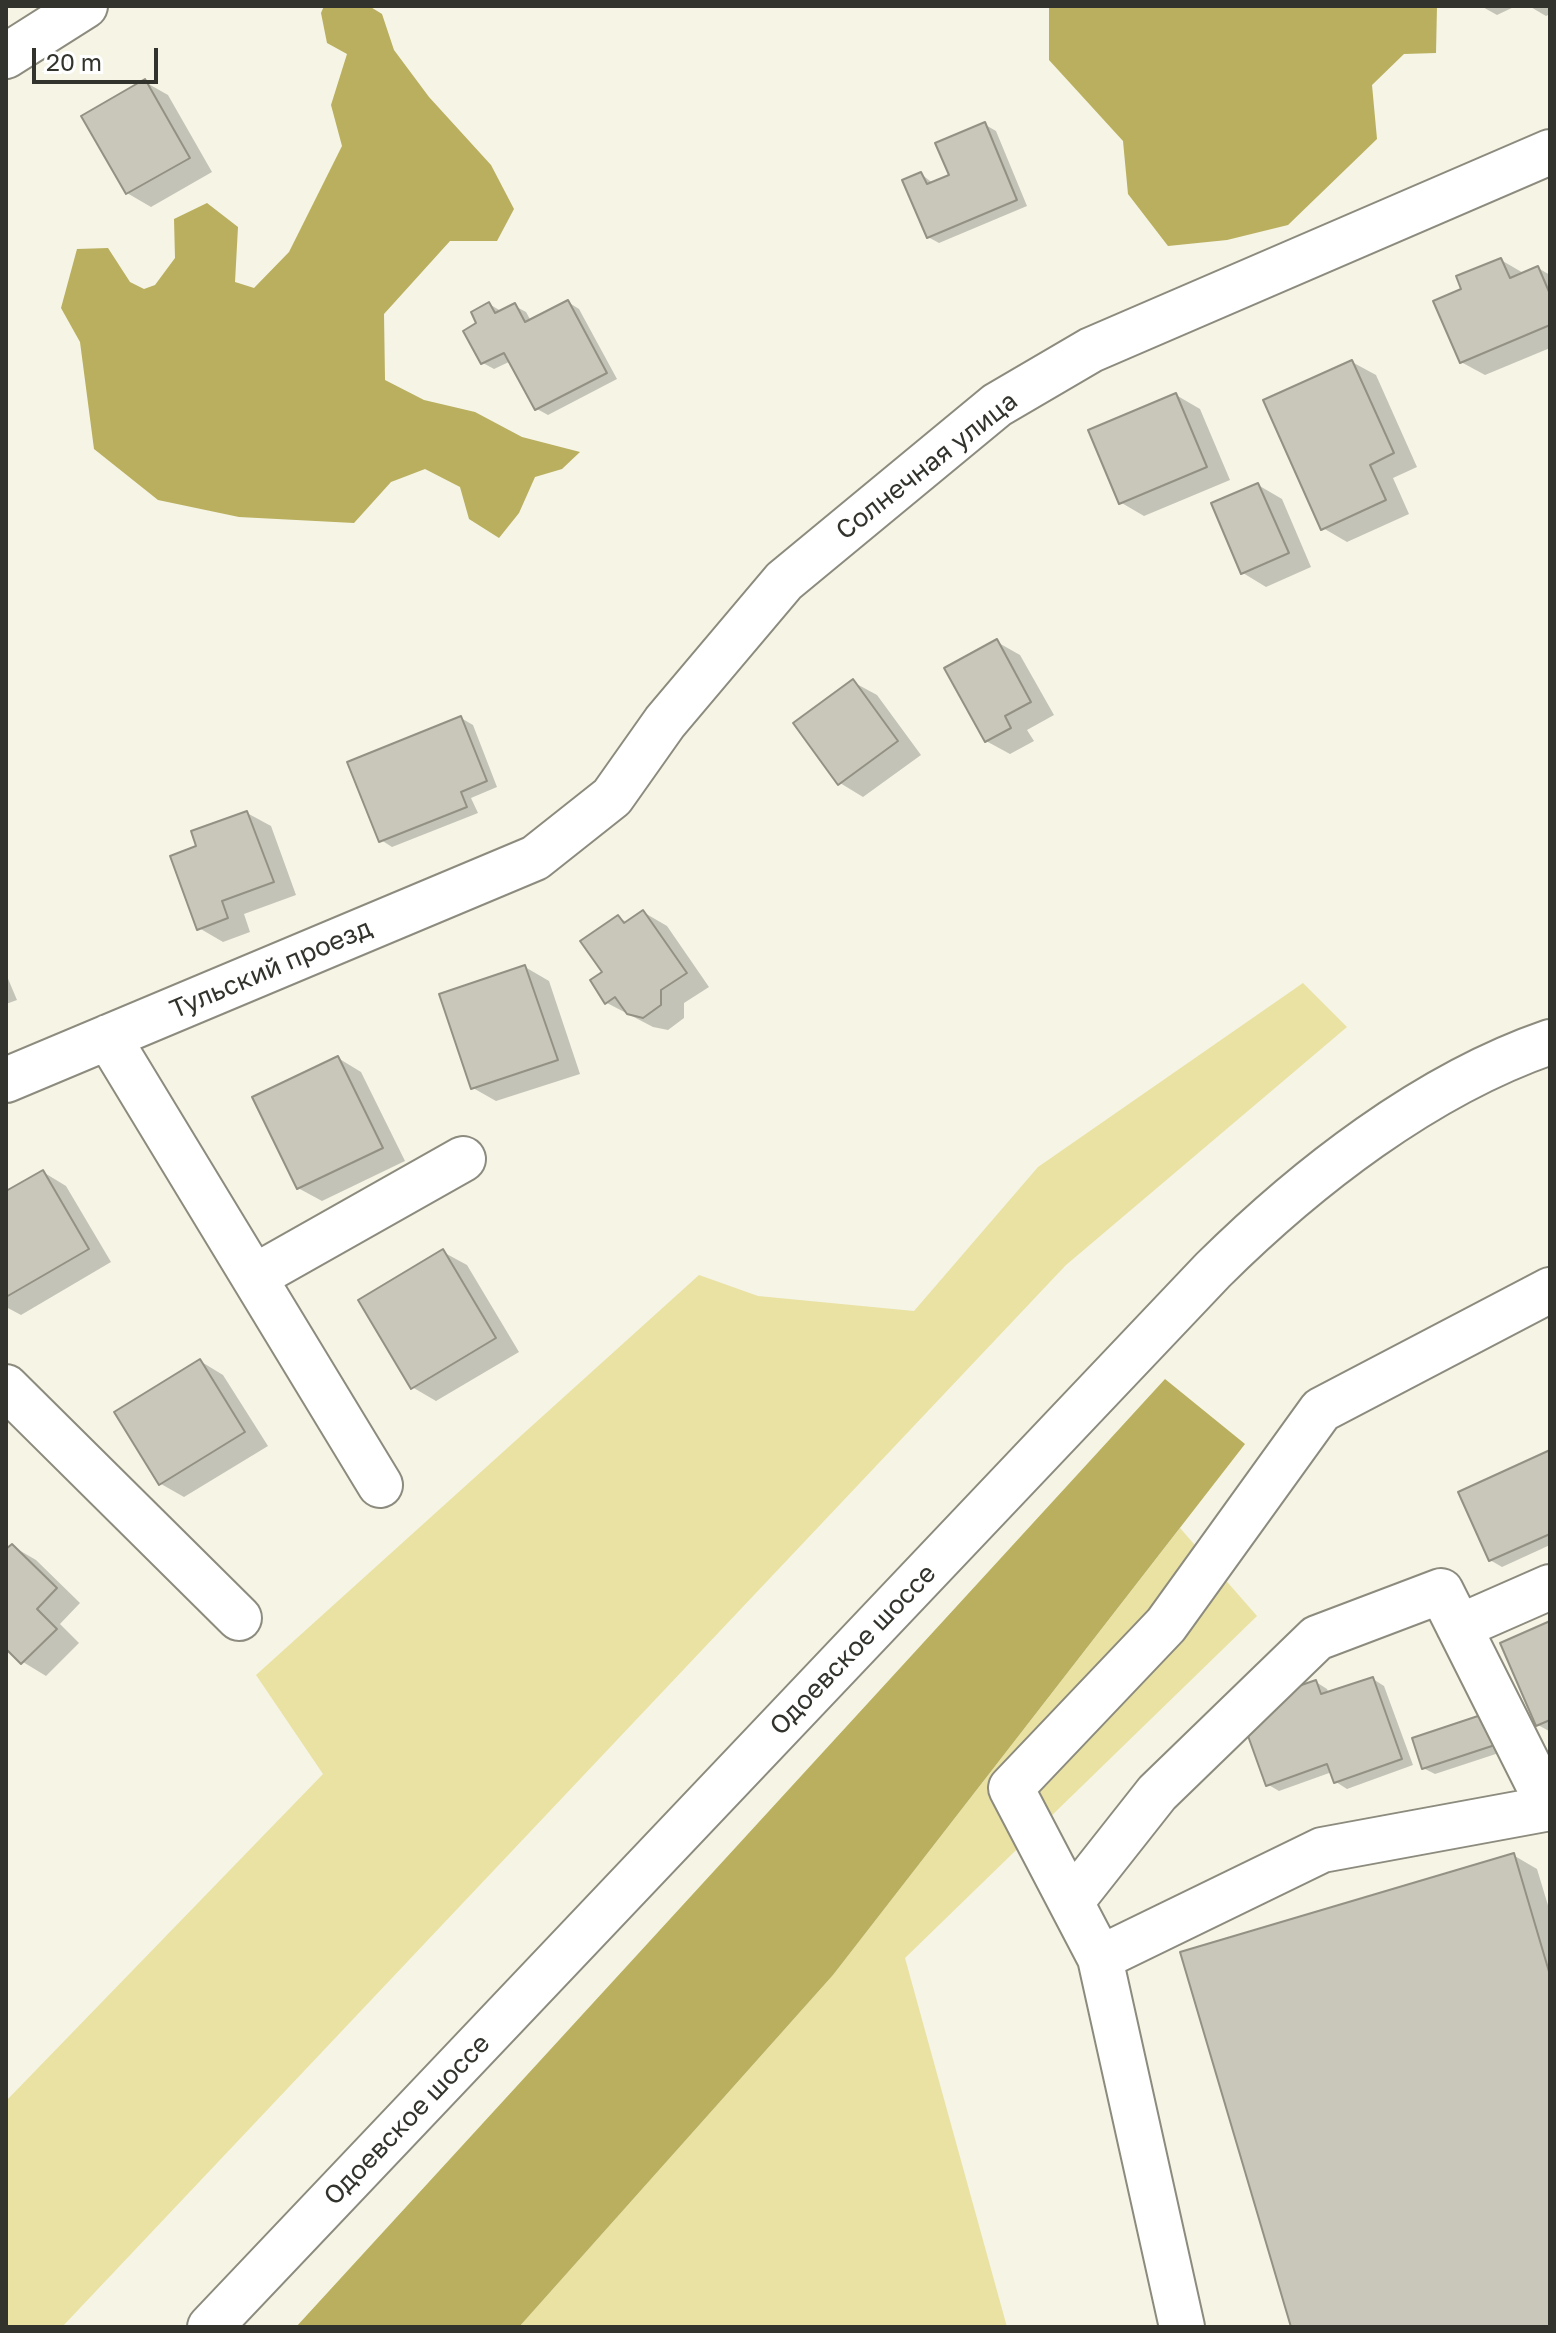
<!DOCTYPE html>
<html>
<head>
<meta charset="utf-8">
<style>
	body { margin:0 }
	#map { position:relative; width:1556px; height:2333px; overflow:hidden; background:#f5f4e5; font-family:"Golos Text",sans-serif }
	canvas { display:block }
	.frame { position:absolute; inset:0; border:8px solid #33332d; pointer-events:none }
	.scale { position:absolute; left:32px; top:48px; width:126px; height:36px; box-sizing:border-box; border:4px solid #33332d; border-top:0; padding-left:10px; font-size:24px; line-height:28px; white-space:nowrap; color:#33332d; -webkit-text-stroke:6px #fff; paint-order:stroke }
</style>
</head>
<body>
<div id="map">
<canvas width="1556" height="2333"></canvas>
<div class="frame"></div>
<div class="scale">20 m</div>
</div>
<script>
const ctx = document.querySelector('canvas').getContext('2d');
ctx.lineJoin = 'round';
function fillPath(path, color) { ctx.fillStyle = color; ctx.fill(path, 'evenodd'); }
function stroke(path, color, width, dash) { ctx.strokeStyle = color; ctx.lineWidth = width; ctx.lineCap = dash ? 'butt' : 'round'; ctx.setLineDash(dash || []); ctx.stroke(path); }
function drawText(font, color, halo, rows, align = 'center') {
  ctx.font = font + ' "Golos Text",sans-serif'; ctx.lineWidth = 7; ctx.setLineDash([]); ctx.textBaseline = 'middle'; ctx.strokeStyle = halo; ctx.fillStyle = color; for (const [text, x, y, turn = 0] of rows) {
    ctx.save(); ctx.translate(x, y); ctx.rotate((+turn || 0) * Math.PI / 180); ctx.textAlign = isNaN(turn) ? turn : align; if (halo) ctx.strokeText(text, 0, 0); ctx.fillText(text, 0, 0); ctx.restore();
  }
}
fillPath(new Path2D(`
	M1303,983L1347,1027L1066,1265L62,2327H6V2101L323,1774L256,1675L699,1275L758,1296L914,1311L1038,1167Z
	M1180,1528L1257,1616L905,1958L1007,2327H519L833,1975Z`), '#eae2a3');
fillPath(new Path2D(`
	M324,6H369L382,14L394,50L429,97L491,165L514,209L497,241H450L384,314L385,380L424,400L475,412L522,437L580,452L562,469L535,477L519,513L499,538L469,519L460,487L425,469L391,482L354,523L239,517L158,500L94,449L80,342L61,308L77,249L108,248L130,282L144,289L155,285L175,258L174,219L207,203L238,227L235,282L254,288L289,252L342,146L331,105L347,54L327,43L321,13Z
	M1049,6H1437L1436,53L1404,54L1372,85L1377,139L1288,225L1227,240L1168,246L1128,194L1123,141L1049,60Z
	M1165,1379L1245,1444L833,1975L519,2327H296Z`), '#b9af5e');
fillPath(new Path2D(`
	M1481,6H1516L1497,15Z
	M1529,6H1550V14L1546,16Z
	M145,82L168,95L212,172L151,207L127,193Z
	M984,124L996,131L1027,206L939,243L928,237L921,174L934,184L952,176Z
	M1501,260L1525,274L1538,268L1550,275V348L1485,375L1461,362Z
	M568,302L579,309L617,379L548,415L537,409L511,361L494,369L483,363L479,324L489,304L501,311L515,306L526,312L531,321Z
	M1352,362L1376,375L1417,467L1393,478L1409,514L1347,542L1323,528Z
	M1176,395L1200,409L1230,480L1144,516L1120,502Z
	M1258,485L1282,499L1311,567L1266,587L1243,573Z
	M997,642L1020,655L1054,715L1027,730L1034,741L1010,754L986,741Z
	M853,682L877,695L921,755L863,797L840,783Z
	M461,718L473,725L497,787L471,798L478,813L392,847L381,840Z
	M247,813L271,826L296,895L244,914L250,932L223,942L199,928V848Z
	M643,912L667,926L709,987L684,1003V1018L668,1030L653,1027L607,1003L605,973L618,917L628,923Z
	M525,967L549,981L580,1074L496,1101L473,1088Z
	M6,974L17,1000L6,1004Z
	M338,1058L361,1072L405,1161L322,1201L298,1188Z
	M43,1172L66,1186L111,1262L21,1315L6,1307V1194Z
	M443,1252L467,1265L519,1352L436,1401L412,1387Z
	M200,1361L223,1375L268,1446L184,1497L161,1484Z
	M1550,1452V1545L1502,1567L1490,1560Z
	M12,1546L36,1560L80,1603L60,1624L79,1643L46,1676L23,1662L6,1646V1552Z
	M1550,1623V1731H1549L1538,1725Z
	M1373,1679L1384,1686L1413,1765L1347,1789L1336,1782L1332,1772L1279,1791L1267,1784L1316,1682L1327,1689L1329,1694Z
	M1487,1715L1508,1750L1435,1774L1423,1768Z
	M1513,1855L1537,1869L1550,1912V2327H1293Z`), '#0003');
const building = new Path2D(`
	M145,79L190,158L126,194L81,116Z
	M985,122L1017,200L927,238L902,180L921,172L927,184L949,175L935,143Z
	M1501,258L1510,278L1538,266L1550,294V325L1460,363L1433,301L1461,289L1456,276Z
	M568,300L607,373L535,410L504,353L481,364L463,331L476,323L471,312L489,302L495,313L515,303L525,322Z
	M1352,360L1394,453L1370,465L1386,500L1321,530L1263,400Z
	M1176,393L1207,467L1119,504L1088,430Z
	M1258,483L1289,553L1241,574L1211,503Z
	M997,639L1031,702L1005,716L1011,728L985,742L944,668Z
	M853,679L898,741L838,785L793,723Z
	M461,716L487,781L461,792L467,807L379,842L347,762Z
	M247,811L274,882L222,901L228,918L197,930L170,856L196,846L191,831Z
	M643,910L687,973L661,990V1005L643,1018L627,1014L615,997L605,1004L590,980L602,972L580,941L618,915L624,923Z
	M525,965L558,1060L471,1089L439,994Z
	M338,1056L383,1148L297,1189L252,1097Z
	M43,1170L89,1249L6,1297V1191Z
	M443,1249L496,1338L411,1389L358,1300Z
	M200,1359L245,1432L159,1485L114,1412Z
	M1550,1450V1534L1489,1561L1458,1492Z
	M12,1544L57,1588L37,1609L57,1629L21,1664L6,1649V1549Z
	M1550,1621V1720L1536,1726L1500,1643Z
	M1373,1677L1402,1759L1334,1783L1327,1764L1266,1786L1243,1722L1252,1702L1316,1680L1321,1694Z
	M1487,1713L1498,1744L1422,1769L1412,1738Z
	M1514,1853L1550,1975V2327H1291L1180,1952Z`);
fillPath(building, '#c9c7b9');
stroke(building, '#929184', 2);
const minor = new Path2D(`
	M6,56L85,6
	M108,1037L380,1485
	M6,1080L535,858L612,797L665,722L784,581L997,405L1091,350L1550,152
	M254,1277L463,1159
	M6,1387L239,1618
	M1459,1627L1550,1587
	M1071,1902L1157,1793L1317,1638L1441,1591L1550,1808
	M1100,1958L1322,1850L1550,1808
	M1182,2327L1100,1958L1011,1788L1166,1625L1321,1410L1550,1290`);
const major = new Path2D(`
	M210,2327L1213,1270C1306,1178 1425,1085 1550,1042`);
stroke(minor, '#8c8b7e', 48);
stroke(major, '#8c8b7e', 48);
stroke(minor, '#fff', 44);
stroke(major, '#fff', 44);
drawText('26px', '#33332d', '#fff', [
	["Солнечная улица",927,466,-38],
	["Тульский проезд",271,969,-23],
	["Одоевское шоссе",853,1650,-46],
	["Одоевское шоссе",407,2120,-46]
]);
</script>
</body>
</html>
